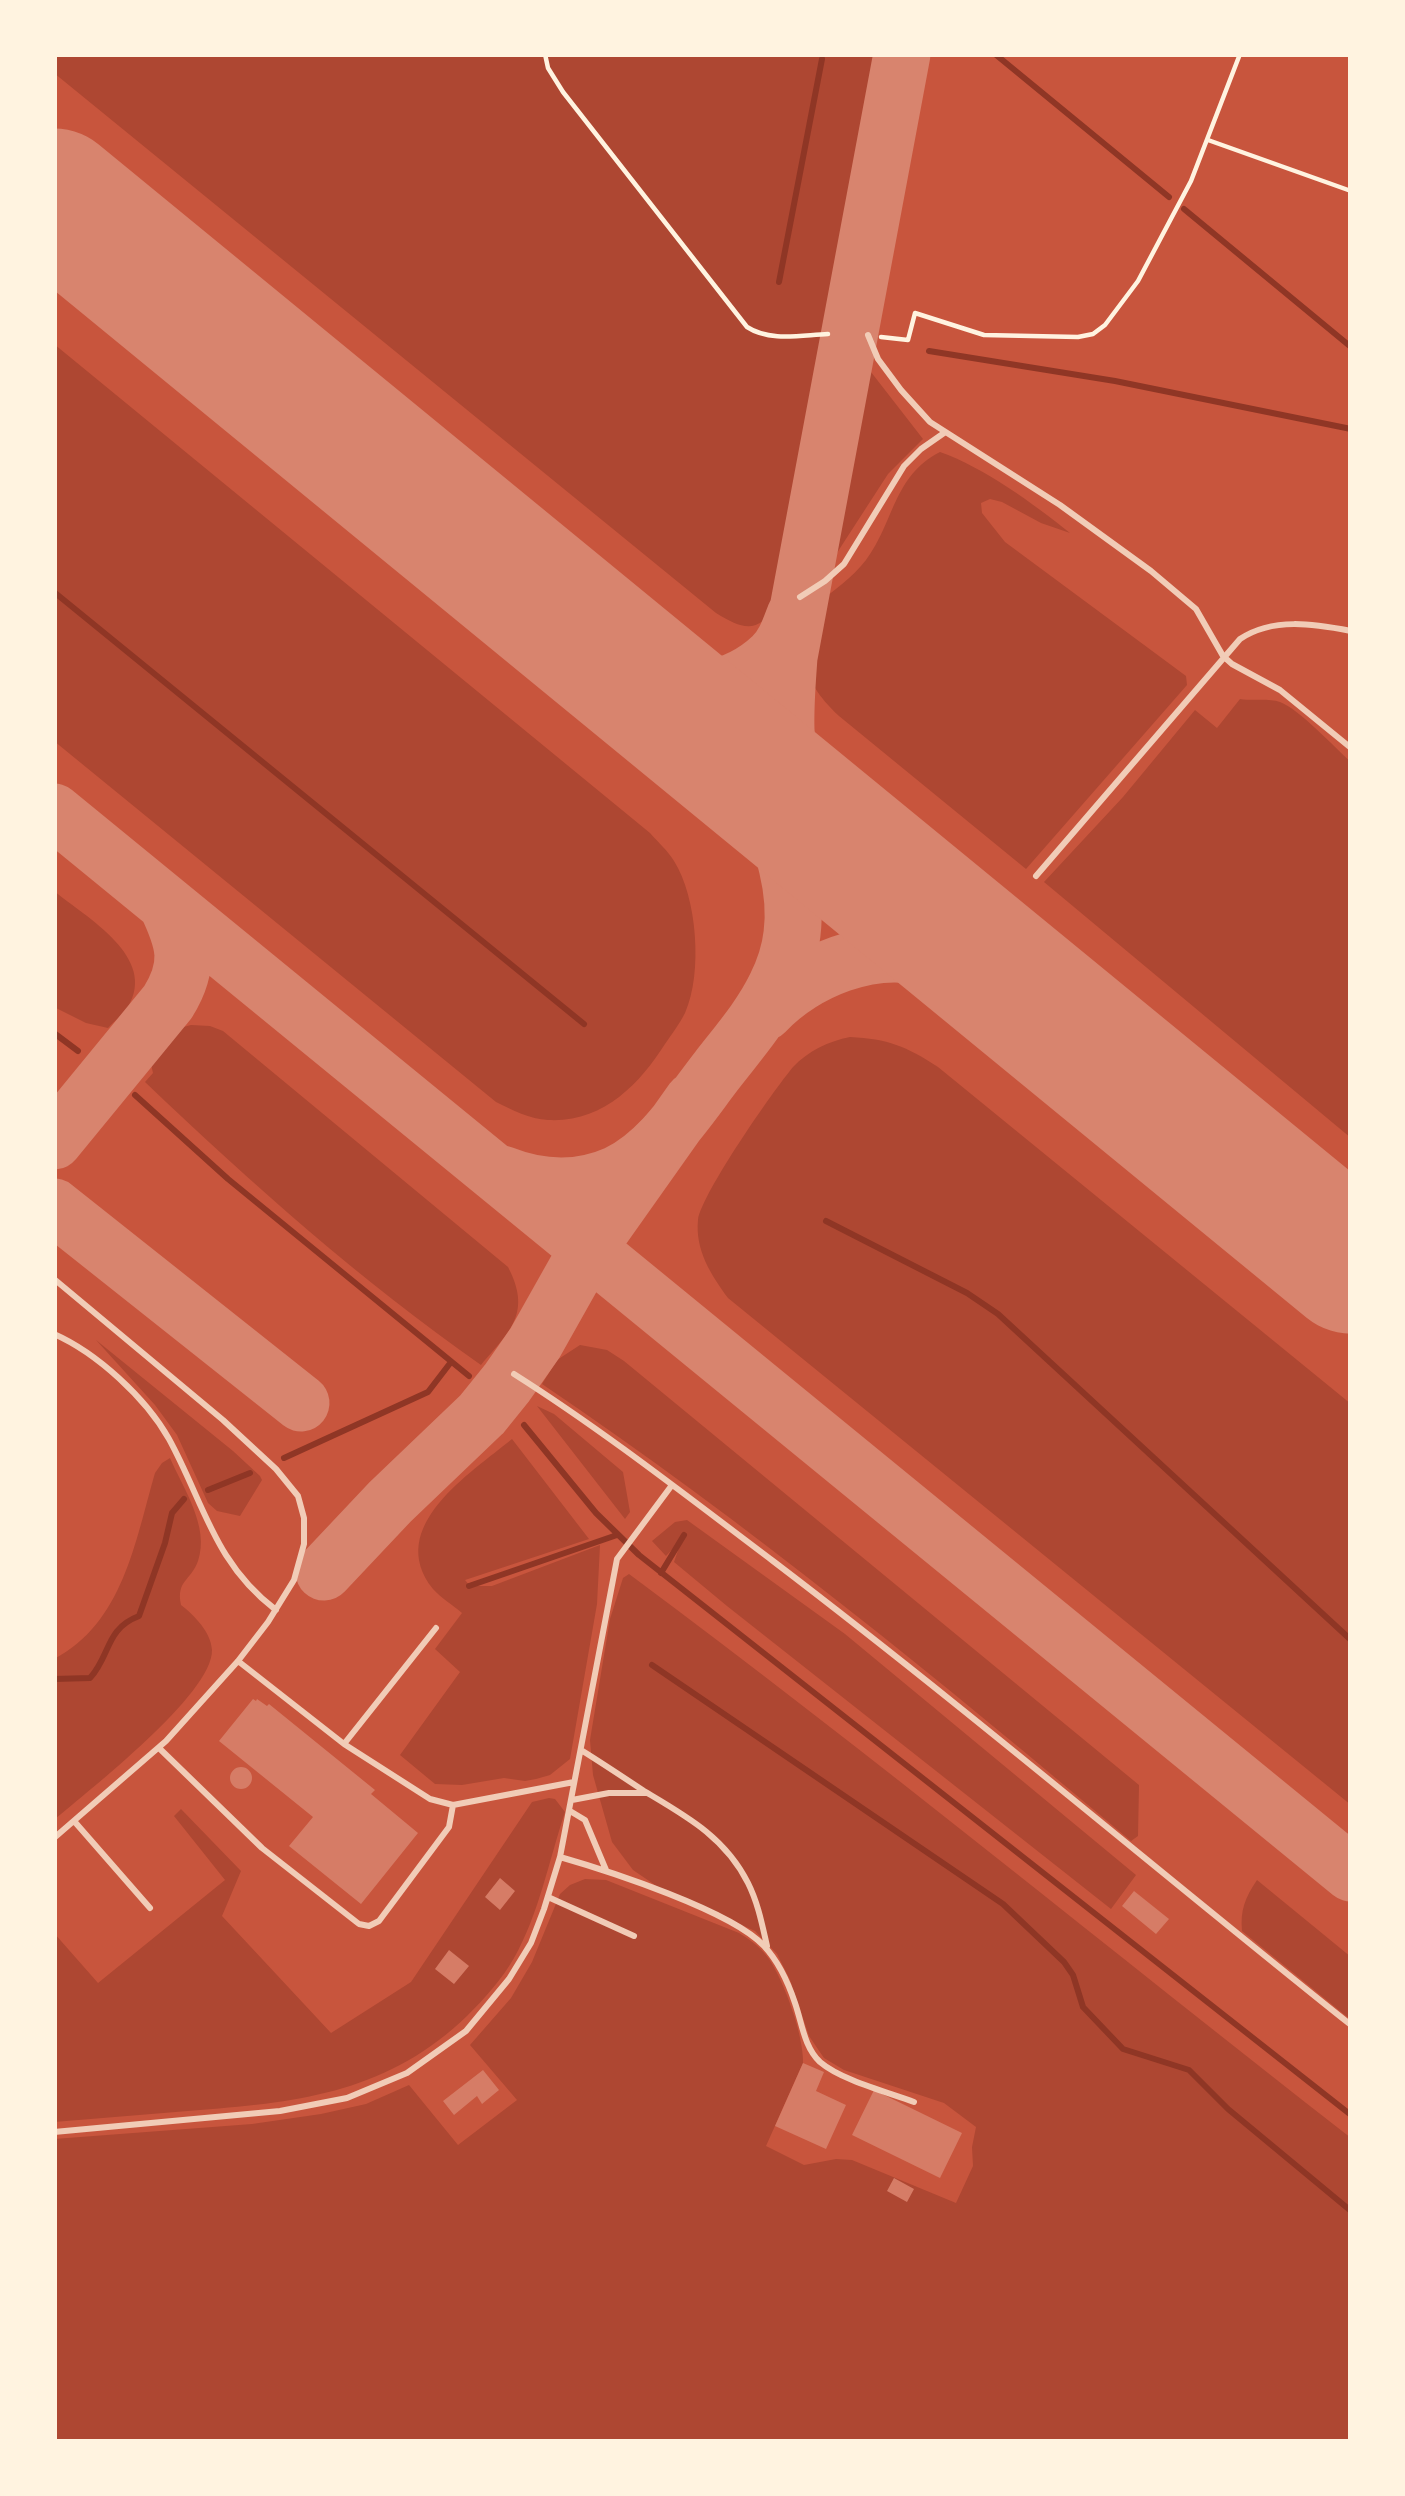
<!DOCTYPE html>
<html>
<head>
<meta charset="utf-8">
<style>
	body { margin:0 }
	#map { position:relative; width:1405px; height:2496px; overflow:hidden; background:#c8553d; font-family:"Fira Sans Condensed",sans-serif }
	canvas { display:block }
	.frame { position:absolute; inset:0; border:57px solid #fff3e0; pointer-events:none }
</style>
</head>
<body>
<div id="map">
<canvas width="1405" height="2496"></canvas>
<div class="frame"></div>
</div>
<script>
const ctx = document.querySelector('canvas').getContext('2d');
ctx.lineJoin = 'round';
function fillPath(path, color) { ctx.fillStyle = color; ctx.fill(path, 'evenodd'); }
function stroke(path, color, width, dash) { ctx.strokeStyle = color; ctx.lineWidth = width; ctx.lineCap = dash ? 'butt' : 'round'; ctx.setLineDash(dash || []); ctx.stroke(path); }
fillPath(new Path2D(`
	M54,54H875L881,65L879,79L778,604C758,633 745,631 716,613L54,73Z
	M54,344L650,833C658,842 668,851 674,861C697,897 703,973 685,1013C680,1023 672,1034 665,1044C639,1085 602,1123 548,1120C530,1119 512,1110 496,1102L54,741Z
	M864,363L923,439L888,474L822,576Z
	M940,452C983,467 1034,504 1070,533L1041,523L1002,502L990,499L981,503L982,513L1005,542L1186,676L1187,685L1026,869L839,716C796,675 806,659 816,605C833,591 852,578 866,560C894,523 893,476 940,452Z
	M1240,699C1253,701 1269,698 1280,702C1299,709 1334,747 1351,762V1138L1044,882L1123,797L1195,710L1217,728Z
	M54,891C87,918 158,957 128,1007C123,1015 114,1021 108,1028L86,1023L54,1007Z
	M191,1025L210,1026L223,1031L508,1267C532,1313 510,1331 481,1365C361,1281 251,1183 145,1082L153,1073L150,1060C162,1044 170,1029 191,1025Z
	M850,1037C888,1039 906,1046 938,1067L1351,1404V1805L728,1298C711,1275 695,1250 698,1220C702,1193 773,1091 793,1067C808,1051 829,1041 850,1037Z
	M96,1340L233,1451L260,1476L262,1480L240,1516L217,1511L208,1503L177,1435L155,1405Z
	M580,1345L607,1350L624,1361L1139,1785L1138,1836L1131,1841C941,1681 748,1523 542,1384L557,1360Z
	M537,1406L554,1414L623,1472L630,1512L625,1519Z
	M512,1439L589,1539L465,1580L470,1586H492L600,1545L597,1604L570,1759L550,1775L536,1779L525,1781L504,1778L462,1785L435,1784L400,1755L460,1672L435,1649L462,1613C453,1605 441,1598 433,1589C384,1527 471,1473 512,1439Z
	M170,1458C183,1488 210,1527 198,1561C191,1581 176,1580 181,1605C194,1615 211,1632 212,1650C213,1694 89,1790 54,1820V1659C123,1623 135,1542 155,1473L162,1463Z
	M687,1520L845,1634L1136,1875L1111,1909L727,1606L674,1562L682,1539L666,1556L652,1541L675,1522Z
	M629,1574C874,1756 1110,1950 1351,2138V2442H54V2139L252,2124L321,2114L366,2104L409,2085L458,2145L517,2100L470,2045L511,1998L532,1962L560,1894L570,1885L585,1879L606,1880L739,1933C751,1940 761,1948 769,1959C784,1981 804,2036 803,2063L766,2146L804,2165L836,2159L852,2160L956,2203L973,2166L972,2147L976,2127L944,2103L844,2070L824,2058L809,2036L790,1980L777,1954L755,1931L658,1887L633,1870L612,1842L593,1775L590,1740L610,1619L623,1578Z
	M549,1798L555,1799L565,1812C549,1860 539,1914 514,1958C502,1979 485,1998 468,2015C390,2091 303,2102 200,2110C151,2114 103,2118 54,2122V1933L98,1983L225,1880L174,1816L181,1809L241,1871L222,1916L331,2033L411,1982L532,1802Z
	M1257,1880L1351,1957V2020L1242,1931C1240,1910 1245,1898 1257,1880Z`), '#ae4732');
stroke(new Path2D(`
	M995,54L1169,197
	M1184,209L1351,347
	M779,282L822,59
	M929,351L1115,381L1351,429
	M54,592L584,1024
	M54,1033L78,1051
	M135,1095L228,1179L469,1376
	M826,1221L967,1293L998,1314L1351,1640
	M524,1425L596,1513L639,1555L1351,2115
	M284,1458L428,1392L451,1362
	M208,1490L250,1473
	M661,1573L684,1535
	M469,1586L617,1535
	M652,1665L1003,1904L1064,1962L1073,1975L1083,2007L1123,2049L1189,2070L1228,2109L1351,2211
	M54,1679L90,1678C111,1655 105,1629 139,1616L165,1543L172,1513L184,1499`), '#8f3625', 6);
stroke(new Path2D(`
	M639,679C681,702 737,690 772,657C784,646 789,631 795,615
	M54,812L1351,1873
	M824,831C814,819 803,806 797,791C781,750 786,700 789,657L902,54
	M765,1012C805,971 872,942 930,959C966,970 1000,989 1035,1004
	M54,1141L168,1002C191,965 185,943 167,905
	M502,1174C540,1189 579,1191 617,1174C661,1153 689,1106 718,1069C739,1042 761,1017 776,986C784,970 790,952 792,934C799,877 774,827 756,775
	M54,1207L301,1403
	M324,1572L390,1502L482,1414L507,1383L535,1343L589,1247L693,1100`), '#d8846e', 57);
stroke(new Path2D(`
	M54,199L1351,1263`), '#d8846e', 141);
fillPath(new Path2D(`
	M253,1699L256,1701L257,1699L267,1706L269,1704L375,1790L371,1794L418,1833L361,1904L289,1846L313,1817L219,1741Z
	M230 1778a11 11 0 1 1 22 0a11 11 0 1 1-22 0Z
	M500,1878L515,1891L500,1910L485,1897Z
	M1134,1891L1169,1919L1156,1934L1122,1906Z
	M449,1950L469,1966L454,1984L435,1969Z
	M803,2063L824,2072L816,2091L846,2105L826,2149L775,2126Z
	M483,2070L499,2090L482,2104L477,2096L454,2115L443,2101Z
	M874,2090L962,2133L940,2178L852,2135Z
	M894,2178L914,2189L907,2202L887,2191Z`), '#d67c66');
stroke(new Path2D(`
	M545,54L548,68L563,92L747,327C770,342 801,335 828,334
	M1208,140L1351,191
	M881,337L908,340L915,313L984,335L1078,337L1093,334L1105,325L1138,281L1191,181L1240,54`), '#fff3e0', 4.5);
stroke(new Path2D(`
	M868,335L878,359L901,390L930,422L1060,505L1151,571L1196,609L1223,656L1232,664L1280,690L1351,748
	M800,597L825,581L844,564L904,466L921,449L944,433
	M1036,876L1240,639C1273,617 1314,624 1351,631
	M54,1279L223,1420L276,1469L298,1496L304,1518V1544L294,1580L268,1622L238,1661L166,1741L54,1838
	M54,1334C97,1353 146,1398 169,1439C204,1503 214,1563 276,1610
	M514,1374C604,1431 688,1497 773,1561C970,1711 1158,1871 1351,2025
	M238,1661L344,1744L430,1799L453,1805L574,1782
	M344,1744L436,1628
	M159,1748L262,1848L359,1924L369,1926L379,1921L449,1827L453,1805
	M581,1750C602,1763 623,1777 644,1791C686,1816 725,1837 748,1883C758,1903 762,1924 767,1946
	M572,1800L609,1793H646
	M570,1811L585,1820L606,1870
	M74,1821L150,1908
	M560,1857C609,1871 732,1911 764,1946C779,1962 788,1982 795,2003C802,2023 804,2047 820,2062C841,2080 887,2092 914,2102
	M548,1897L634,1936
	M54,2132L280,2111L347,2098L407,2073L466,2031L509,1979L531,1943L544,1909L560,1857L617,1559L672,1485`), '#f1ccb7', 6);
</script>
</body>
</html>
